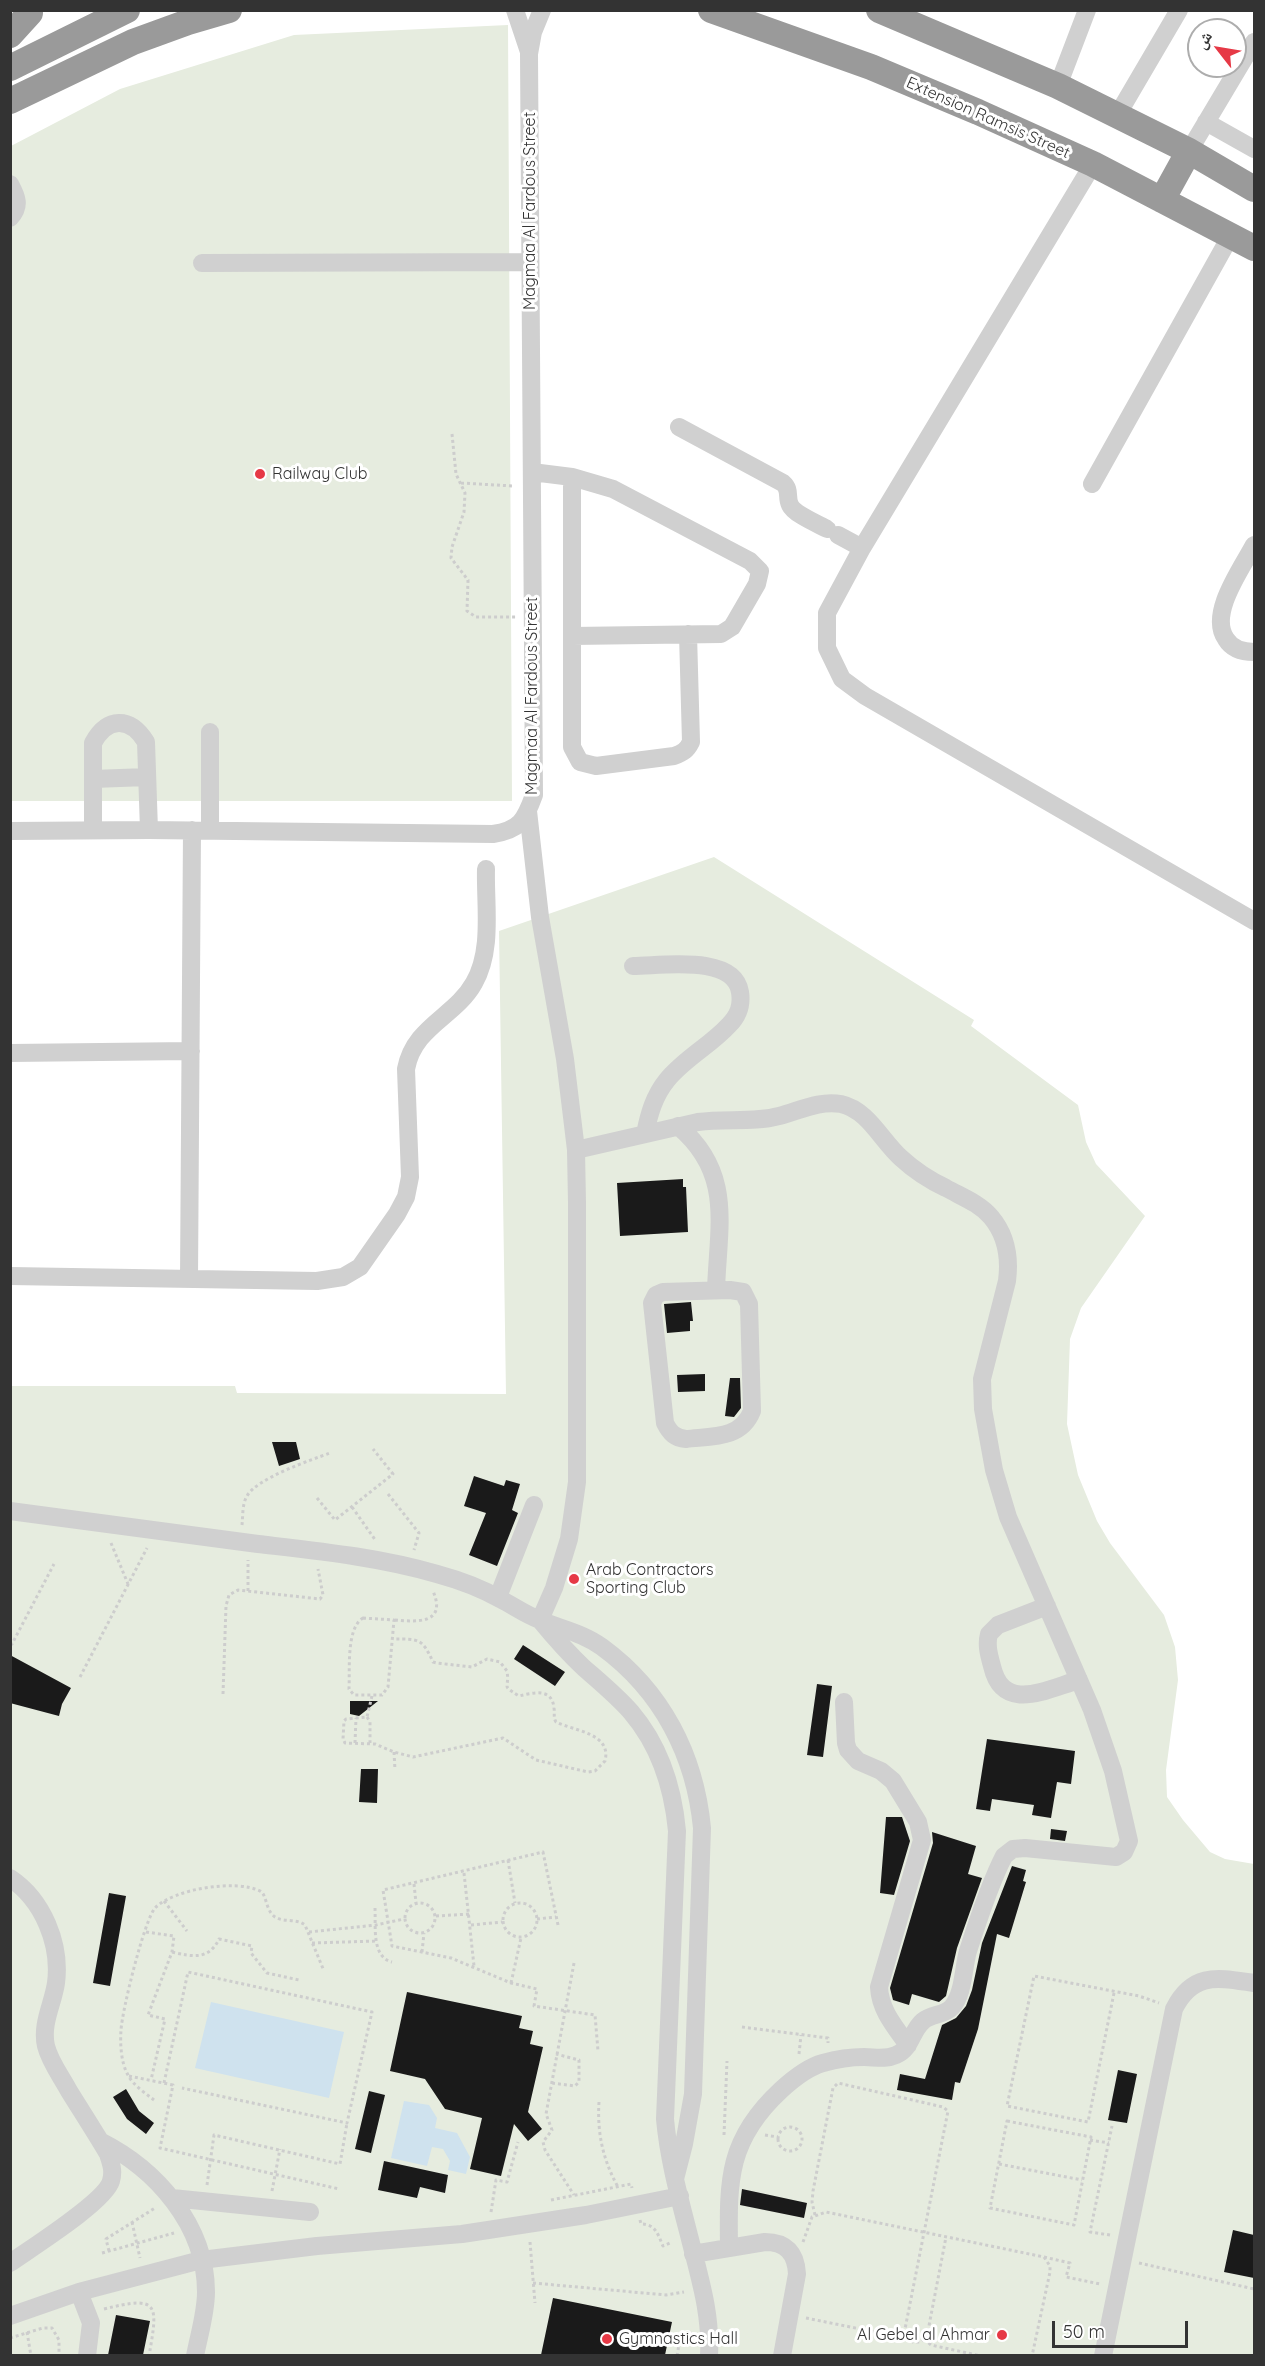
<!DOCTYPE html>
<html>
<head>
<meta charset="utf-8">
<style>
	body { margin:0 }
	#map { position:relative; width:1265px; height:2366px; overflow:hidden; background:#fff; font-family:Quicksand,"Noto Naskh Arabic",sans-serif }
	canvas { display:block }
	.frame { position:absolute; inset:0; border:12px solid #333; pointer-events:none }
	.north { position:absolute; left:1187px; top:18px; width:60px; height:60px; box-sizing:border-box; background:#fff; border:2px solid #adadad; border-radius:50%; rotate:301deg; font-size:16px; font-weight:700; line-height:24px; text-align:center; color:#333 }
	.north::after { content:''; display:block; margin:auto; width:21px; height:27px; background:#e63946; clip-path:polygon(50% 0,100% 100%,50% 72%,0 100%) }
	.scale { position:absolute; left:1052px; top:2321px; width:136px; height:27px; box-sizing:border-box; border:3px solid #333; border-top:0; padding-left:8px; font-size:18px; line-height:21px; white-space:nowrap; color:#333; -webkit-text-stroke:4px #fff; paint-order:stroke }
</style>
</head>
<body>
<div id="map">
<canvas width="1265" height="2366"></canvas>
<div class="frame"></div>
<div class="north">ش</div>
<div class="scale">50 m</div>
</div>
<script>
const ctx = document.querySelector('canvas').getContext('2d');
ctx.lineJoin = 'round';
function fillPath(path, color) { ctx.fillStyle = color; ctx.fill(path, 'evenodd'); }
function stroke(path, color, width, dash) { ctx.strokeStyle = color; ctx.lineWidth = width; ctx.lineCap = dash ? 'butt' : 'round'; ctx.setLineDash(dash || []); ctx.stroke(path); }
function drawText(font, color, halo, rows, align = 'center') {
  ctx.font = font + ' Quicksand,sans-serif'; ctx.lineWidth = 6; ctx.setLineDash([]); ctx.textBaseline = 'middle'; ctx.strokeStyle = halo; ctx.fillStyle = color; for (const [text, x, y, turn = 0] of rows) {
    ctx.save(); ctx.translate(x, y); ctx.rotate((+turn || 0) * Math.PI / 180); ctx.textAlign = isNaN(turn) ? turn : align; if (halo) ctx.strokeText(text, 0, 0); ctx.fillText(text, 0, 0); ctx.restore();
  }
}
fillPath(new Path2D(`
	M508,25L512,801H11V146L120,89L294,35Z
	M714,857L974,1020L971,1026L1078,1105L1086,1142L1096,1164L1145,1216L1081,1308L1070,1339L1067,1424L1078,1475L1097,1521L1110,1543L1164,1615L1175,1647L1178,1680L1166,1770L1167,1797L1183,1820L1210,1852L1225,1859L1254,1864V2355L11,2356V1386H235L237,1393L506,1394L499,931Z`), '#e6ecdf');
fillPath(new Path2D(`
	M211,2002L344,2032L329,2098L195,2068Z
	M404,2101L429,2105L437,2118L435,2128L457,2133L470,2157L466,2174L448,2170L450,2161L443,2149L432,2147L427,2166L391,2158Z`), '#cfe2ee');
fillPath(new Path2D(`
	M683,1179V1187H686L688,1232L620,1236L617,1183Z
	M691,1302L693,1321H690V1331L667,1333L664,1304Z
	M705,1374V1391L678,1392L677,1375Z
	M730,1378H740L741,1408L734,1417L725,1416Z
	M272,1442H296L300,1459L279,1466Z
	M474,1476L504,1486L506,1480L520,1484L512,1510L518,1513L497,1566L469,1555L486,1513L464,1506Z
	M523,1645L565,1672L555,1686L514,1659Z
	M10,1655L71,1688L62,1704L59,1716L10,1703Z
	M817,1684L832,1686L823,1757L807,1755Z
	M350,1701H378L359,1716L350,1714Z
	M987,1739L1075,1751L1071,1784L1057,1782L1051,1818L1032,1815L1034,1805L992,1799L990,1811L976,1809Z
	M361,1769H378L377,1803L359,1802Z
	M886,1817H902L910,1841L894,1895L880,1893Z
	M1051,1829L1067,1831L1065,1841L1050,1839Z
	M932,1832L976,1846L968,1874L982,1878L957,1948L946,1996L939,2002L912,1994L909,2005L893,2000L890,1988L933,1843Z
	M1012,1866L1026,1870L1023,1881L1026,1882L1009,1938L997,1934L978,2029L960,2083L955,2082L952,2100L897,2090L900,2074L925,2079L942,2025L956,2018L966,2006L972,1990L982,1943Z
	M109,1893L126,1896L110,1986L93,1983Z
	M407,1992L522,2016L519,2028L533,2031L530,2044L543,2047L528,2112L542,2129L528,2141L514,2124L501,2176L470,2169L482,2118L445,2109L425,2079L390,2071Z
	M1118,2070L1137,2074L1127,2123L1108,2120Z
	M126,2089L139,2111L154,2123L146,2134L127,2119L113,2097Z
	M369,2091L385,2095L371,2153L355,2149Z
	M384,2161L448,2175L445,2193L420,2187L417,2198L378,2190Z
	M742,2189L807,2203L804,2218L740,2205Z
	M1233,2230L1254,2235V2278L1224,2272Z
	M553,2298L672,2322L665,2355H541Z
	M116,2315L150,2321L143,2355H108Z`), '#1a1a1a');
stroke(new Path2D(`
	M452,434L456,474L465,493L464,512L452,547L451,558L468,580L467,611L476,617H516
	M461,483L513,486
	M388,1494L419,1533L414,1550
	M317,1498L335,1520L393,1474L373,1449
	M352,1507L376,1541
	M242,1525C243,1516 242,1504 247,1496C257,1478 311,1460 330,1453
	M111,1543L128,1584
	M248,1591V1560
	M363,1618L394,1620L388,1687L382,1695H354L349,1689C350,1670 346,1628 363,1618Z
	M395,1620C417,1622 447,1624 433,1591
	M10,1643L12,1644L54,1564
	M80,1677L147,1548
	M223,1694L226,1606L229,1595L238,1590L320,1599L323,1595L318,1569
	M372,1696L367,1717L346,1719L344,1721L343,1739L345,1743L375,1744L394,1752L413,1757L503,1738L536,1760L588,1772L595,1771L605,1761C612,1733 574,1731 556,1722C553,1717 555,1714 554,1708C552,1687 532,1693 519,1696C500,1684 510,1690 507,1671L500,1662L487,1659L472,1667L437,1663L433,1662C422,1638 419,1639 393,1639
	M367,1717L370,1722V1743
	M355,1743L356,1718
	M394,1752L395,1770
	M508,1860L515,1903
	M464,1873L474,1966
	M414,1884L416,1903
	M164,1901L187,1931
	M405 1918a15 15 0 1 1 30 0a15 15 0 1 1-30 0Z
	M503 1920a17 17 0 1 1 34 0a17 17 0 1 1-34 0Z
	M375,1908C376,1925 371,1957 392,1962
	M436,1916L470,1914
	M537,1919L556,1917
	M471,1925L502,1922
	M558,1925L543,1852L383,1890L392,1946L451,1958L511,1983L537,1989L534,2006L595,2015L598,2051
	M146,1932L174,1936L172,1952L148,2015L165,2019L151,2080
	M309,1932L376,1925L404,1919
	M312,1943L377,1941
	M172,1952C193,1957 209,1960 219,1939L252,1946L251,1953L267,1973L299,1980
	M422,1952L424,1933
	M574,1963L546,2114L552,2130L543,2142L545,2150L574,2195
	M511,1983L521,1938
	M1114,1993L1088,2122L1007,2106L1034,1976L1139,1996L1159,2003
	M742,2027L828,2038V2043
	M799,2054L801,2035
	M129,2076L173,2085L160,2148L339,2189
	M164,2083L188,1972L372,2012L347,2123L182,2088
	M552,2083L575,2086L579,2082V2060L556,2054
	M154,2100C145,2093 133,2085 128,2075C121,2063 120,2044 121,2030C122,2011 144,1921 155,1908C173,1889 236,1879 260,1891C267,1894 265,1910 275,1917C285,1923 296,1918 305,1925L324,1971
	M599,2102C597,2133 603,2160 618,2187
	M1007,2121L1091,2137L1074,2225L990,2208Z
	M778 2139a12 12 0 1 1 24 0a12 12 0 1 1-24 0Z
	M724,2135L727,2061
	M765,2135L778,2137
	M1090,2140L1109,2143
	M999,2164L1082,2180
	M207,2185L214,2135L340,2164L347,2123
	M272,2191L280,2149
	M551,2200L631,2184L632,2188
	M491,2212L496,2180L507,2182L518,2142
	M815,2215L812,2202L813,2191L833,2088L838,2083L943,2107L948,2111L905,2329L907,2337L913,2342H921L927,2336L946,2237
	M640,2220L641,2224C656,2224 658,2235 663,2246L672,2242
	M132,2222L140,2258
	M1110,2235L1090,2232L1112,2126
	M530,2242L535,2303
	M803,2242L812,2217L826,2212L1044,2257L1050,2266V2272L1032,2356
	M109,2251L106,2239L155,2208
	M102,2253L174,2233
	M1044,2257L1070,2263L1066,2277L1100,2284
	M1139,2263L1254,2289
	M533,2283L666,2295L684,2292
	M104,2309C160,2295 158,2304 149,2356
	M806,2318L895,2336L906,2335
	M27,2332L31,2356
	M10,2338L43,2328H52L59,2340V2356
	M924,2339L931,2345L981,2356
	M677,2356L680,2339L692,2333`), '#cdcdcd', 3, [3, 3]);
stroke(new Path2D(`
	M515,10L529,52
	M1058,86L1087,10
	M1118,114L1179,10
	M1206,122L1254,149
	M1189,151L1254,42
	M1093,164L862,548L827,613V648L842,679L865,696L1254,921
	M10,184C17,197 21,206 10,218
	M202,263L530,262
	M679,427L783,483C791,490 786,497 790,505C794,514 818,524 827,529
	M532,472L572,477L613,489L750,561L760,571L757,584L735,622L732,627L721,634L572,636
	M572,477V747L580,762L596,766L674,756C683,753 687,750 691,742L688,634
	M1092,484L1231,235
	M838,535L862,548
	M1254,545C1242,568 1208,614 1226,639C1232,649 1243,652 1254,652
	M210,732V830
	M93,779L147,777
	M528,811L540,917L565,1059L576,1150L577,1203V1482L569,1539L554,1588L540,1620
	M93,830V743C107,717 130,716 146,742L149,830
	M10,831L149,830L493,834C520,830 525,820 534,795L529,54L533,32L542,10
	M633,966C662,966 734,954 740,992C742,1005 739,1015 729,1025C711,1045 685,1058 667,1080C654,1096 649,1114 645,1134
	M10,1053L191,1051
	M678,1126C734,1173 718,1226 716,1290
	M576,1150L698,1122C725,1118 753,1123 779,1116C799,1111 819,1100 841,1104C868,1110 881,1140 901,1158C914,1170 929,1180 946,1188C962,1197 979,1203 991,1217C1007,1236 1010,1258 1007,1281L982,1379L983,1409L994,1470L1008,1517L1092,1710L1113,1771L1129,1841L1124,1852L1116,1857L1025,1848L1013,1849L1004,1856C991,1881 977,1923 968,1951C963,1968 964,1993 952,2007C944,2016 932,2013 923,2021C911,2031 912,2048 896,2055C885,2060 875,2057 864,2057C850,2057 837,2059 823,2063C808,2067 793,2079 781,2090C728,2139 728,2179 729,2247
	M10,1276L317,1281L343,1277L360,1267L397,1214L406,1197L410,1177L406,1069C414,1026 455,1017 474,983C493,950 485,906 486,869
	M189,1279L192,830
	M730,1290L743,1292L749,1304L752,1411C741,1439 712,1436 686,1439C675,1438 670,1433 665,1423L652,1303L656,1295L663,1292Z
	M10,1511C93,1522 176,1533 258,1544C318,1551 379,1557 437,1574C459,1580 481,1588 500,1599C514,1606 526,1615 540,1620C561,1629 583,1633 602,1647C662,1691 695,1755 702,1828L693,2094L684,2144L675,2179
	M498,1597L534,1505
	M1047,1606L998,1625L989,1634C986,1645 989,1655 992,1666C1003,1714 1047,1689 1079,1680
	M540,1620C554,1637 568,1653 584,1668C600,1682 617,1696 631,1712C660,1746 673,1788 677,1831L665,2119C669,2164 682,2207 693,2251C702,2286 711,2318 709,2356
	M844,1702L846,1743L848,1750L858,1761L881,1771L893,1781L918,1822L922,1840L879,1987C880,2010 895,2027 908,2045
	M10,1878C43,1900 61,1944 56,1983C53,2004 41,2024 46,2046C50,2062 61,2076 69,2091C82,2112 95,2132 108,2154C111,2163 114,2171 111,2181C105,2202 31,2248 10,2263
	M100,2141C156,2169 206,2225 206,2292C206,2313 199,2335 195,2356
	M172,2198L310,2212
	M693,2254L765,2242C786,2242 796,2253 797,2274L782,2356
	M79,2292L91,2323L87,2356
	M10,2316L79,2292L201,2260L317,2246L462,2234L586,2215L680,2196
	M1103,2356L1174,2009C1193,1971 1219,1978 1254,1983`), '#d0d0d0', 18);
stroke(new Path2D(`
	M711,10L871,67L978,112L1093,164L1254,248
	M879,10L1058,86L1189,151L1254,189
	M10,35L30,13
	M10,68L127,10
	M10,101L133,42L188,22L229,10
	M1162,200L1189,151`), '#9a9a9a', 26);
for (const [x, y, r, color] of [
	[260,474,6,"#e63946"],
	[574,1579,6,"#e63946"],
	[1002,2335,6,"#e63946"],
	[607,2339,6,"#e63946"]
]) { const dot = new Path2D(); dot.arc(x, y, r, 0, 2 * Math.PI); ctx.fillStyle = color; ctx.fill(dot); stroke(dot, '#fff', 2); }
drawText('16px', '#333', '#fff', [
	["Extension Ramsis Street",988,118,24],
	["Magmaa Al Fardous Street",530,211,-90],
	["Magmaa Al Fardous Street",532,696,-90]
]);
drawText('16px', '#333', '#fff', [
	["Railway Club",272,474],
	["Arab Contractors",586,1570],
	["Sporting Club",586,1588],
	["Al Gebel al Ahmar",990,2335,"right"],
	["Gymnastics Hall",619,2339]
], 'left');
</script>
</body>
</html>
